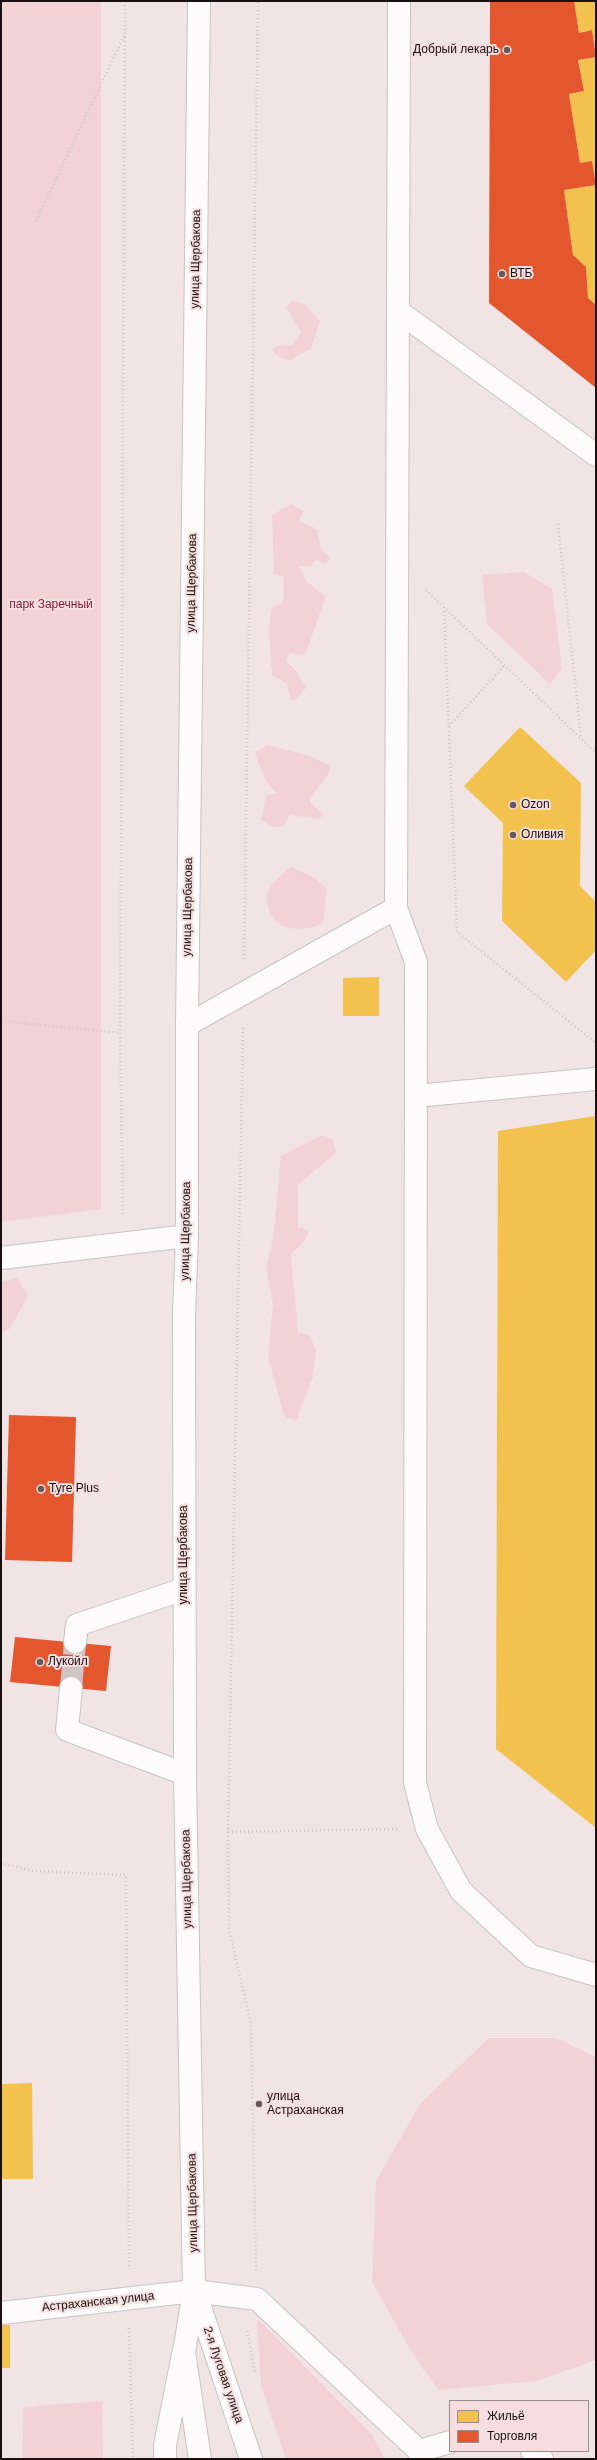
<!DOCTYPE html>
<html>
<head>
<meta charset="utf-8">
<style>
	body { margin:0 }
	#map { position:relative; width:597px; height:2460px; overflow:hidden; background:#f0e4e4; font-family:Helvetica,sans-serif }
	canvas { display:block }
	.frame { position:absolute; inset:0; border:2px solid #181011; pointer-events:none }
	.legend { position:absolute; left:449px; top:2400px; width:140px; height:52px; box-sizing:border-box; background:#f6dee0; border:1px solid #9d8c8d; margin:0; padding:5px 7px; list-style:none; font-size:12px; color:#181011 }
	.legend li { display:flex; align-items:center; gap:8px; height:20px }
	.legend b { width:20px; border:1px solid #9d8c8d }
</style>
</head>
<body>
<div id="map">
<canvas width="597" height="2460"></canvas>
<div class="frame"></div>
<ul class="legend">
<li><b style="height:11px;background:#f2c14e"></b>Жильё</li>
<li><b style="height:11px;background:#e4572e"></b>Торговля</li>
</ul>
</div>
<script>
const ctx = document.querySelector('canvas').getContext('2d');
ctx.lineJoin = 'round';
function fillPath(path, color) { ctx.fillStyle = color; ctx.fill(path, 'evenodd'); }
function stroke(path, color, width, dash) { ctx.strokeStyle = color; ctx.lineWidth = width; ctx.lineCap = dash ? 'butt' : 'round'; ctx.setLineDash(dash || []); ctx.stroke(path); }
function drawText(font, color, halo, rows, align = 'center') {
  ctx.font = font + ' Helvetica,sans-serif'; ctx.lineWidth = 4; ctx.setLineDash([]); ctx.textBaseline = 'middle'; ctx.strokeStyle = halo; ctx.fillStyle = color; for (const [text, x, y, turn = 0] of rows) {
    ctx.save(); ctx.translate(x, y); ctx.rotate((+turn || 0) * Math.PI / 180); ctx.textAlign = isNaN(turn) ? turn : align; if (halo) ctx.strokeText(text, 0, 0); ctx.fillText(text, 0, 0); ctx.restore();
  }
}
fillPath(new Path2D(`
	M1,1H101V1209L1,1222Z
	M293,300L304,304L320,321L311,348L290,361L276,355L272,350L278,346L293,345L301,332L286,307Z
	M291,504L304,511L299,521L317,529L321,550L330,557L326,565L316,560L310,566H299L306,581L326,597L305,655L289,653L286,661L296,671L306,688L294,701L290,699L287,684L272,675L269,632L271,609L283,602L284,577L274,574L272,515Z
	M524,572L552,589L562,669L550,684L487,624L482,575Z
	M268,745L310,756L330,766L329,773L309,800L324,815L319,819L290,815L283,827H273L261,820L266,796L277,793C264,782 260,768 255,752Z
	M291,867L315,878L327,889L323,923C304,933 272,932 268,906C267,902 265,898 267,894C272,882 281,875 291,867Z
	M322,1135L333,1140L336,1153L298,1185V1227L309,1231L304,1242L291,1254L298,1332L310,1335L316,1351L312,1379L296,1421L284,1416L268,1357L273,1304L266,1267L273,1240L281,1156Z
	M17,1278L28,1296L10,1328L1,1333V1282Z
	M489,2038H556L596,2057V2360L536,2381L438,2390L408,2346L372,2282L376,2181L420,2104Z
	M257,2318L373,2436L385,2459H286L261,2386Z
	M102,2401L103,2459H22L23,2407Z`), '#f3d2d5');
fillPath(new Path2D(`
	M574,1H596V52L592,30L579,33Z
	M596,57V175H595L592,161L580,163L569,94L584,91L578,60Z
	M596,185V305L588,298L586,267L573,255L564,190Z
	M520,727L581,783L580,886L596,902V950L566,982L502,921L503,823L464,786Z
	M379,977V1016H343V978Z
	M596,1116V1828L496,1749L498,1131Z
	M32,2083L33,2179H1V2084Z
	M1,2325H10V2368H1Z`), '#f2c14e');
fillPath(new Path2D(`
	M490,1H574L579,33L592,30L596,57L578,60L584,91L569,94L580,163L592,161L596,185L564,190L573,255L586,267L588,298L596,305V388L489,303Z
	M9,1415L76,1417L72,1562L5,1560Z
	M15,1637L111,1646L106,1691L10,1682Z`), '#e4572e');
stroke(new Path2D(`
	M71,1688L75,1642`), '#d0c4c4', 22, [22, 11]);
const minor = new Path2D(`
	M399,1L396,908L416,962L415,1783L427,1829L461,1891L531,1956L596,1975
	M398,311L596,455
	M187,1025L396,908
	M416,1096L596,1079
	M1,1258L187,1236
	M75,1642L77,1625L184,1589
	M71,1688L67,1730L185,1774
	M1,2313L194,2291L257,2299L419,2451
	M419,2451L450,2442
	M532,2451L542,2459
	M165,2459V2445L183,2354`);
const major = new Path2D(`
	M199,1L187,1025V1236L184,1315L185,1774L194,2291L184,2352L200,2459
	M195,2292L251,2459`);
stroke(minor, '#ccc1c3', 24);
stroke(major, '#ccc1c3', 24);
stroke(new Path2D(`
	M36,221L125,34
	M558,524L581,738
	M426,590L596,753
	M444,607L457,932L596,1043
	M449,726L505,665
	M244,959L258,1
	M1,1021L120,1033
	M243,1028L228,1832L229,1929L251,2024L256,2270
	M123,1214L120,1033L125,1
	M228,1832L397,1829
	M1,1863L33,1871L126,1875L129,2269
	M129,2328L133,2459
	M247,2331L255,2373`), '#cbc6c7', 2.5, [1, 3]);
stroke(minor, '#fdfbfb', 22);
stroke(major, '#fdfbfb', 22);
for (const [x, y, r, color] of [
	[507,50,4,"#645a5b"],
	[502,274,4,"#645a5b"],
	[513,805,4,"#645a5b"],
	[513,835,4,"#645a5b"],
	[41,1489,4,"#645a5b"],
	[40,1662,4,"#645a5b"],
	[259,2104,4,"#645a5b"]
]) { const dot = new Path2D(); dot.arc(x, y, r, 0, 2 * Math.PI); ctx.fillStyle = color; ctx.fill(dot); stroke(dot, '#f6dee0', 1.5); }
drawText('12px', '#181011', '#f6dee0', [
	["Добрый лекарь",499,50,"right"],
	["ВТБ",510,274],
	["Ozon",521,805],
	["Оливия",521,835],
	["Tyre Plus",49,1489],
	["Лукойл",48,1662],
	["улица",267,2097],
	["Астраханская",267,2111]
], 'left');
drawText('12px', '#181011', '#f6dee0', [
	["улица Щербакова",196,259,-89],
	["улица Щербакова",192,583,-89],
	["улица Щербакова",188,907,-89],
	["улица Щербакова",186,1231,-89],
	["улица Щербакова",184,1555,-90],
	["улица Щербакова",187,1879,-91],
	["улица Щербакова",193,2203,-91],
	["Астраханская улица",98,2302,-6],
	["2-я Луговая улица",223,2375,71]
]);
drawText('12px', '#881f3b', '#f6dee0', [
	["парк Заречный",51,605]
]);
</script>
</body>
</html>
